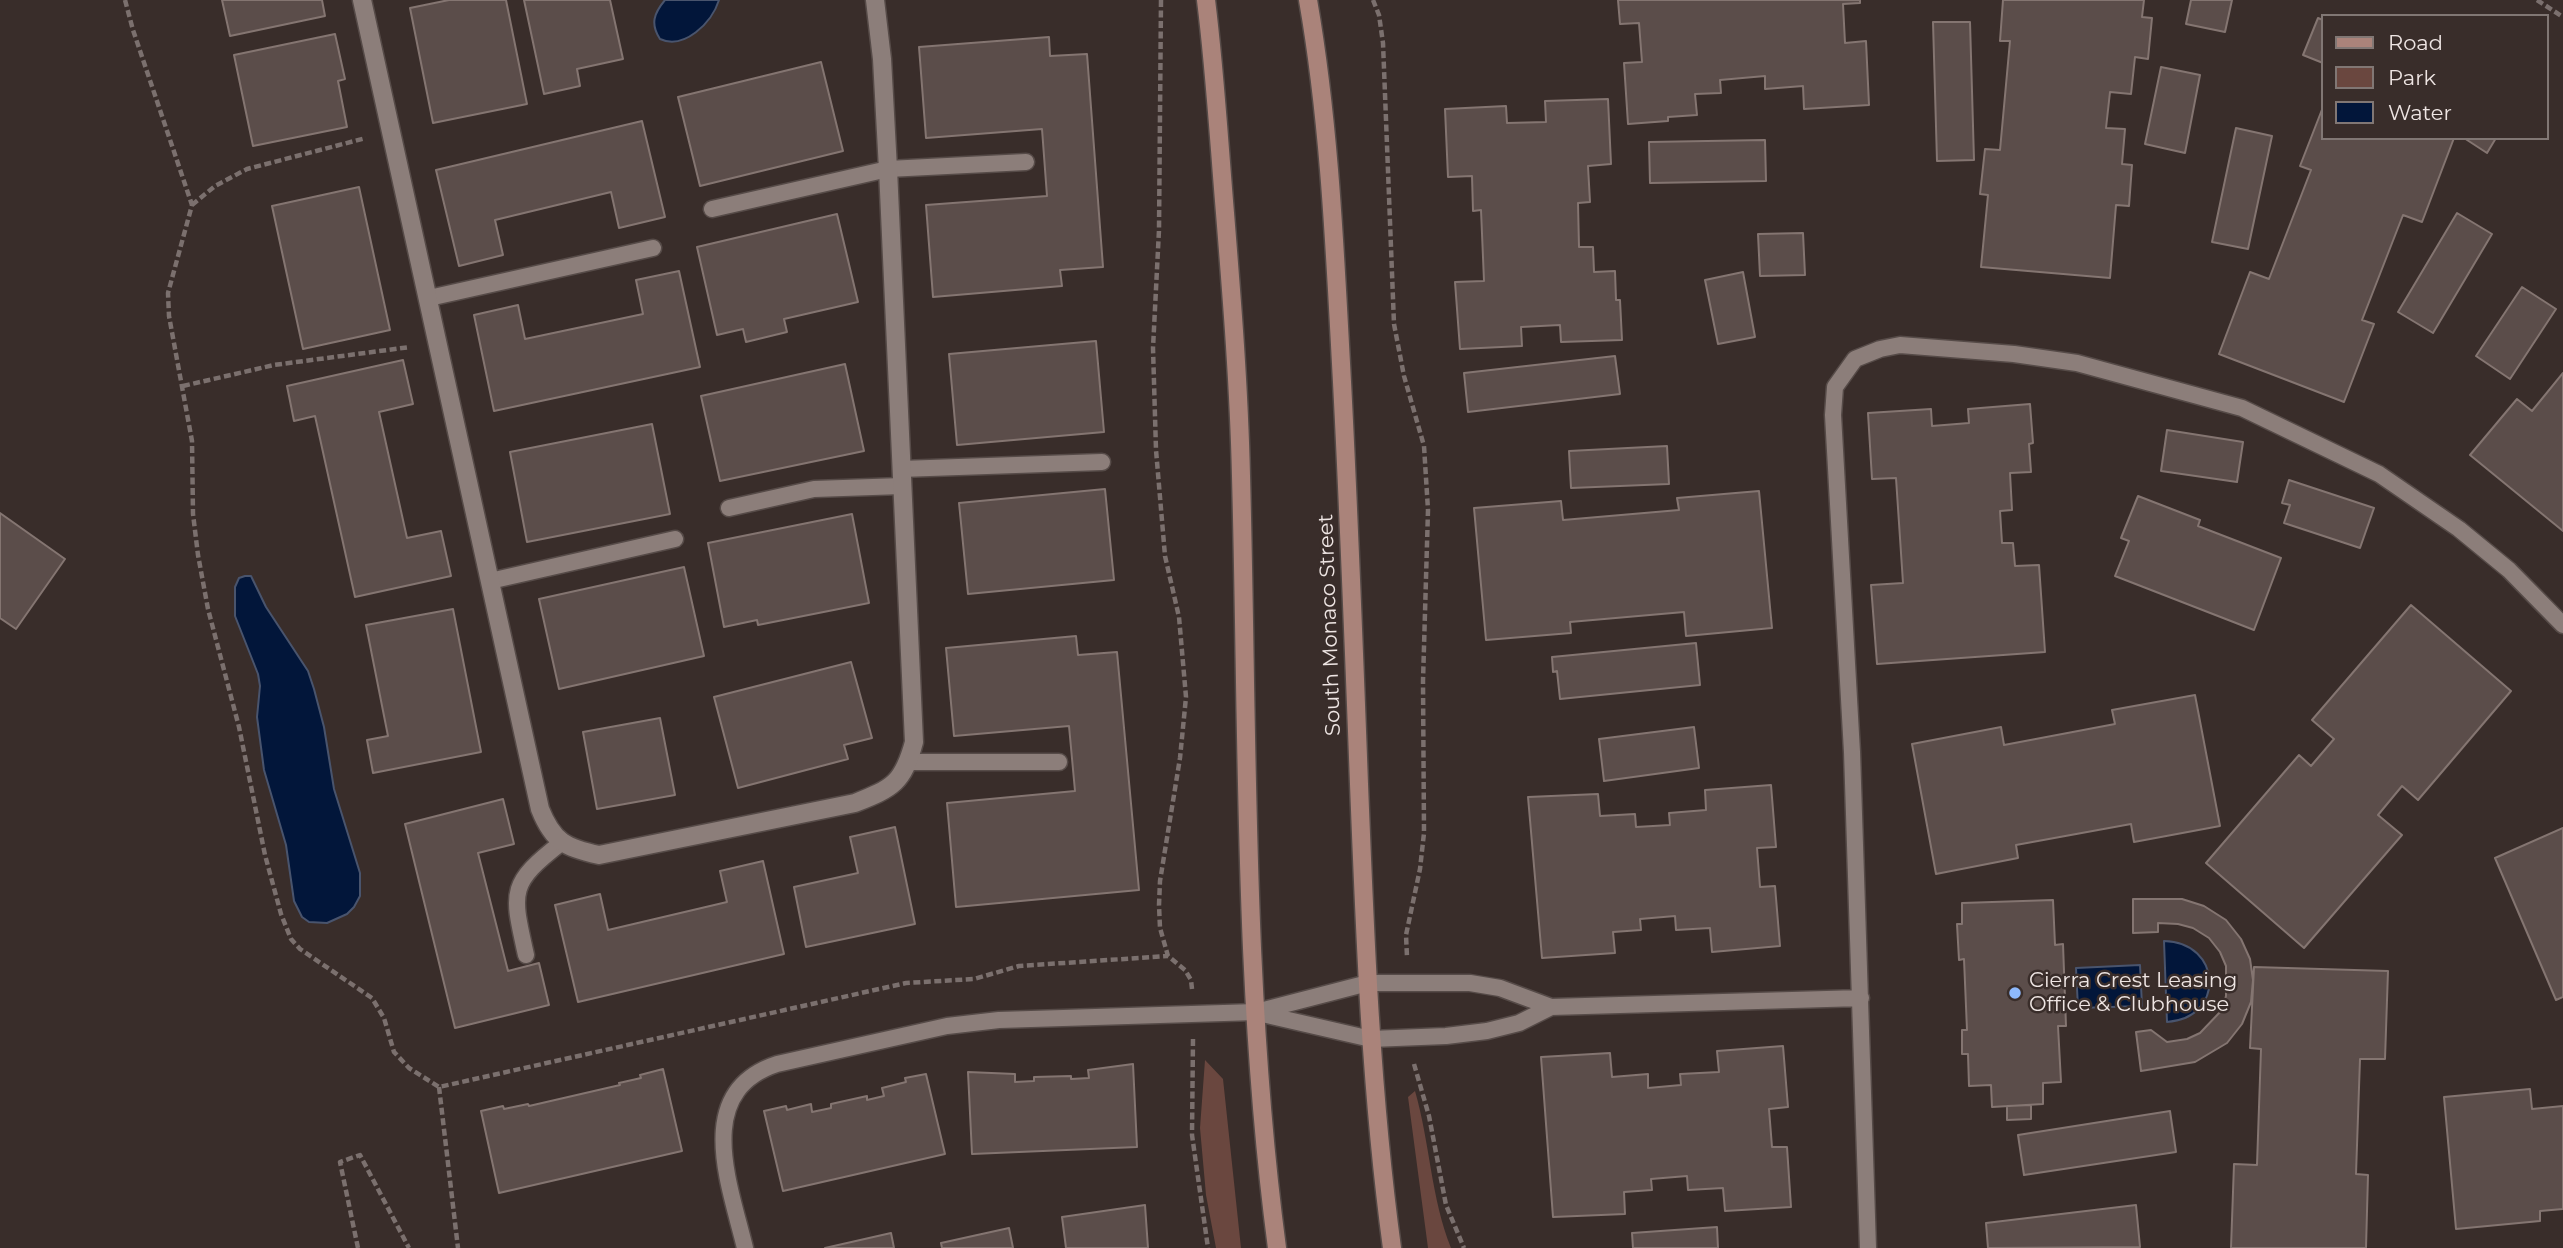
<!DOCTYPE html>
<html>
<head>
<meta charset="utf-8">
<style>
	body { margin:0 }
	#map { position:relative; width:2563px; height:1248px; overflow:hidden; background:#392d2a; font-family:Montserrat,sans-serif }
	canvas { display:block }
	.legend { position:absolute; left:2321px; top:14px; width:228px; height:126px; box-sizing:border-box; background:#392d2a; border:2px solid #817774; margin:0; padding:9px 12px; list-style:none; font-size:21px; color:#eee5e3 }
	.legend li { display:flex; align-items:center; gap:14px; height:35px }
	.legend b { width:35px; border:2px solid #817774 }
</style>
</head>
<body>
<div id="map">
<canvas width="2563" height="1248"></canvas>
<ul class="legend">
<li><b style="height:9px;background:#aa837a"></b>Road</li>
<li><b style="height:19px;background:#6a473f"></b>Park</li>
<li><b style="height:19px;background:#02163a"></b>Water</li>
</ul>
</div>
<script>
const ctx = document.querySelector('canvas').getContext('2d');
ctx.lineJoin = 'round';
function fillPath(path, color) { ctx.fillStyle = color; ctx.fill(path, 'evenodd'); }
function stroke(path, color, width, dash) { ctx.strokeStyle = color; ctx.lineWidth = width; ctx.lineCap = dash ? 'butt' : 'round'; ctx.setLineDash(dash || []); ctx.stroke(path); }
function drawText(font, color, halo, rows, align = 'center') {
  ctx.font = font + ' Montserrat,sans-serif'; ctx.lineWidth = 5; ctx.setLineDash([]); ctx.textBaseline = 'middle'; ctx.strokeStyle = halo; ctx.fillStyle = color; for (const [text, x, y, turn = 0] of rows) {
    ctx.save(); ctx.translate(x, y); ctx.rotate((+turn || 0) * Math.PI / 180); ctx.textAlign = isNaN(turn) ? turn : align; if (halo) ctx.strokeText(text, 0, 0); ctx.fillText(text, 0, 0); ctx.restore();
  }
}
fillPath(new Path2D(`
	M1205,1060L1223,1079L1241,1248H1216L1206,1195L1200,1128Z
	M1415,1091C1430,1143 1431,1198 1451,1248H1428L1408,1097Z`), '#6a473f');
const water = new Path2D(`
	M665,0H719C712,23 684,50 660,39C650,24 654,13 665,0Z
	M245,576H251L266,607L308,671L314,689L324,727L334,789L360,873V896L354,907L347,914L327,923L309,922L302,917L294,901L286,845L264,770L257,717L260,686L258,674L235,616V587L239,578Z
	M2164,941C2222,942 2226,1018 2167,1022Z
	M2140,965L2142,1006L2078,1008L2076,968Z`);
fillPath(water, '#02163a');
stroke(water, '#49546d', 2);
const building = new Path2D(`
	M222,0H322L325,16L230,36Z
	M449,0H506L527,104L433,123L410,8Z
	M524,0H610L623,59L577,69L580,86L544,94Z
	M1618,0H1860V3L1843,4L1845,43L1866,41L1869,105L1804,109L1803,86L1765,89V76L1720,80L1721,93L1695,94L1697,115L1668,117V121L1628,124L1624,63L1642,62L1639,23L1620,24Z
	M2003,0H2144L2142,17L2152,18L2148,59L2135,57L2131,94L2110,92L2106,128L2125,129L2122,164L2132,165L2129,206L2116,205L2110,278L1981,267L1988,195L1980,194L1985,149L2000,150L2010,41H2000Z
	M2191,0H2232L2225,32L2186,24Z
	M2318,18L2323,20V63L2303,55Z
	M1933,22H1970L1974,160L1937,161Z
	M335,34L345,79L338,81L347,127L253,146L234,55Z
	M1049,37L1050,56L1087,54L1103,267L1060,270L1062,286L933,297L926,205L1047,196L1042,129L926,138L919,47Z
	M821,62L843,151L700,186L678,97Z
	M2161,67L2200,75L2185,153L2145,144Z
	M1608,99L1611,164L1588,166L1590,202L1578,203L1579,247H1593L1594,272L1615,271L1616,300H1620L1622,340L1561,342L1560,325L1521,327L1522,346L1460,349L1455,282L1484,281L1481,210L1473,211L1472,176L1448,177L1445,109L1506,106L1507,123L1546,122L1545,101Z
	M2323,107V138H2454L2422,222L2403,215L2362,320L2374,324L2344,402L2219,354L2250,272L2269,279L2311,170L2300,166Z
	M642,121L665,217L619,228L611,192L495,220L503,255L459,266L436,170Z
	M2236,128L2272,136L2248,249L2212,242Z
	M2464,138H2496L2487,153Z
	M1765,140L1766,181L1650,183L1649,142Z
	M359,187L390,330L303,349L272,206Z
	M2457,213L2492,234L2433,333L2398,312Z
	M837,214L858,302L784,319L787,332L746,342L743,329L717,335L697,247Z
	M1803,233L1805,275L1760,276L1758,234Z
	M679,271L700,367L494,411L474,315L518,305L525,339L643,314L636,280Z
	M1743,272L1755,337L1718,344L1705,280Z
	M2522,287L2556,309L2510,379L2476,356Z
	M1096,341L1104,432L957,445L949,354Z
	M1615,356L1620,394L1468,412L1464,373Z
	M403,360L413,404L379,412L407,538L441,531L451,576L355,597L315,416L294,421L287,386Z
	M845,364L864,451L720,481L701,396Z
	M2563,373V531L2470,455L2517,399L2532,411Z
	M2030,404L2033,443L2029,444L2031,472L2010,473L2012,510L2000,511L2002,543H2013L2015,566L2039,565L2045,652L1877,664L1871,585L1903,583L1896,478L1872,479L1868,413L1931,409L1932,426L1969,423L1968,409Z
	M652,424L670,514L527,542L510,452Z
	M2167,430L2243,442L2237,482L2161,471Z
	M1667,446L1669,484L1571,488L1569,451Z
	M2289,480L2374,508L2360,548L2284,523L2290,505L2282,503Z
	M1105,489L1114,580L968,594L959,503Z
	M1759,491L1772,628L1686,636L1684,612L1570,622L1571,633L1486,640L1474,508L1561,501L1563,520L1679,510L1677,498Z
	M2138,496L2200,520L2198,526L2281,558L2254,630L2115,576L2129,541L2121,538Z
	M0,513L65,559L16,629L0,618Z
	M852,514L869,603L758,625L757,620L724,627L708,543Z
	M684,567L704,656L559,689L539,599Z
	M2411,605L2511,691L2418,800L2402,786L2378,815L2402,835L2304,948L2206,863L2299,755L2311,766L2334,739L2312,720Z
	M453,609L481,752L373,773L367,740L388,736L366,625Z
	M1076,636L1078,655L1117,652L1139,890L956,907L947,803L1075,791L1069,726L954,736L946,648Z
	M1696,643L1700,685L1560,699L1557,671L1553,672L1552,657Z
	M851,662L872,738L844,745L848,759L738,788L714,697Z
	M2195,695L2220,826L2134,842L2131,824L2016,845L2018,858L1936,874L1912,744L2001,727L2004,745L2115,724L2112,710Z
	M660,718L675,795L597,809L583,732Z
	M1694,727L1699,768L1604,781L1599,739Z
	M1771,785L1776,847L1757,848L1760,887L1775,886L1780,946L1712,952L1710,928L1676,930L1675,916L1640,919L1641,930L1613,932L1615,953L1542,958L1528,797L1598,794L1600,816L1635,814L1636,827L1670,825L1669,813L1706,810L1705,790Z
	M503,799L514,844L478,853L508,971L539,963L549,1005L455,1028L405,824Z
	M895,827L915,924L806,947L794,887L858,873L850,837Z
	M2563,828V997L2556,1000L2495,858Z
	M763,861L784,954L578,1002L555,905L600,894L608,930L727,902L720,871Z
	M2133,899H2182L2204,906L2226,920L2241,939L2250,959L2253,980L2251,1002L2242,1024L2227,1043L2195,1062L2141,1071L2136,1032L2151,1030L2167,1042L2187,1039L2200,1033L2221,1011L2226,996V966L2220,952L2209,938L2193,928L2178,924L2158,923V932L2133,933Z
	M2053,900L2055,945L2063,944L2066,1026H2058L2061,1082L2043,1083V1104L1992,1107L1991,1085L1969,1086L1968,1054H1962V1030H1967L1964,959L1959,960L1957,924H1962V903Z
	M2254,967L2388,971L2385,1059H2360L2356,1174L2368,1175L2366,1248H2231L2234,1164L2257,1165L2261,1049L2250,1048Z
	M1783,1046L1788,1107L1769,1109L1772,1147H1787L1791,1207L1725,1211L1723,1188L1688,1190L1687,1176L1651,1179L1652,1190L1624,1192L1625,1214L1553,1217L1541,1057L1610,1053L1612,1077L1648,1074V1088L1681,1085L1680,1074L1719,1072L1717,1051Z
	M1133,1064L1137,1147L972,1154L968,1072L1015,1074V1082L1034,1081V1077L1071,1076V1079L1089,1078L1088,1070Z
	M663,1069L682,1151L499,1193L481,1111L503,1106L504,1109L528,1104L529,1106L620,1085L619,1083L641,1078L640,1075Z
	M926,1074L945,1154L783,1191L764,1111L786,1106L787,1110L811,1104L812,1112L831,1108V1104L867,1096V1100L884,1096L882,1088L906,1082L905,1078Z
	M2530,1089L2532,1109L2563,1106V1209L2540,1211V1221L2456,1229L2444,1097Z
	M2031,1105V1119L2007,1120V1106Z
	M2170,1111L2176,1152L2024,1175L2018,1135Z
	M1145,1205L1148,1248H1066L1062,1217Z
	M2136,1205L2140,1247L1988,1248L1986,1223Z
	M1717,1227L1718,1248H1633L1632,1233Z
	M1009,1228L1013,1248H942L941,1243Z
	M891,1233L894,1248H825Z`);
fillPath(building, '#5b4d4a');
stroke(building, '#847571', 2);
const service = new Path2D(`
	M712,209L888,169L1026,162
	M429,298L653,248
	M901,469L1102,462
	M729,508L814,489L902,486
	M490,581L675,539
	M909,762H1059
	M526,955C512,892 508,884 561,843
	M1258,1013L1371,1039L1446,1036L1487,1031L1519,1023L1551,1007
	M745,1248C730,1185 692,1092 777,1064L947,1026L999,1020L1256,1012L1368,983H1470L1500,988L1551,1007L1861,998
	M1868,1248L1852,752L1833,415L1835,387L1855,359L1880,349L1900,345L2014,354L2077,363L2242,408L2379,474L2459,529L2509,570L2563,625`);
const minor = new Path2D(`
	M362,0L540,809C553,842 566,848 599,855L855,803C893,788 903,783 914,742L888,169L882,59L875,0`);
const secondary = new Path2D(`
	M1206,0C1215,71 1219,142 1225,213C1232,300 1239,388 1241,476C1248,733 1243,993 1277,1248
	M1308,0C1330,126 1335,254 1342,382C1349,516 1354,650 1359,784C1365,939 1371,1094 1392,1248`);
stroke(service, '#564b48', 19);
stroke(minor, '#564b48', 21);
stroke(secondary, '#564b48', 21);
stroke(new Path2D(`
	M125,0L133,30L192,205L168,293L169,316L192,441L193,514L198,555L208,609L239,727L265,855L281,914L291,939L300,949L372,998L384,1018L394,1052L409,1068L439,1087L906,983L974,979L1019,966L1168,956
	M1161,0L1159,230L1153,348L1156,450L1165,556L1179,617L1186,697L1180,758L1160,881L1159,905L1160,928L1168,956L1185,970L1191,980L1192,989
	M1373,0L1379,15L1383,43L1394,324L1404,376L1424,446L1428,510L1423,681L1424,833L1420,869L1406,935L1407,957
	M2537,0L2563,17
	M192,205L215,186L247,169L366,138
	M183,386L274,365L410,347
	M1193,1039L1192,1135L1208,1248
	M1414,1064L1429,1116L1446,1205L1464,1248
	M439,1087L458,1248
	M358,1248L340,1162L360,1155L409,1248`), '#7b706e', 4.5, [7, 3.5]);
stroke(service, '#8c7e7a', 16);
stroke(minor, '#8c7e7a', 18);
stroke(secondary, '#aa837a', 18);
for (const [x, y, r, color] of [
	[2015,993,7,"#8eb9fc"]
]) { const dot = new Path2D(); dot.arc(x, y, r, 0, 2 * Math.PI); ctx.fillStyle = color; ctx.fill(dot); stroke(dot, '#392d2a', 2.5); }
drawText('21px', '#eee5e3', '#392d2a', [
	["South Monaco Street",1330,625,-92]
]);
drawText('21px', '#eee5e3', '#392d2a', [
	["Cierra Crest Leasing",2029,981],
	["Office & Clubhouse",2029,1005]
], 'left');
</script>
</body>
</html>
